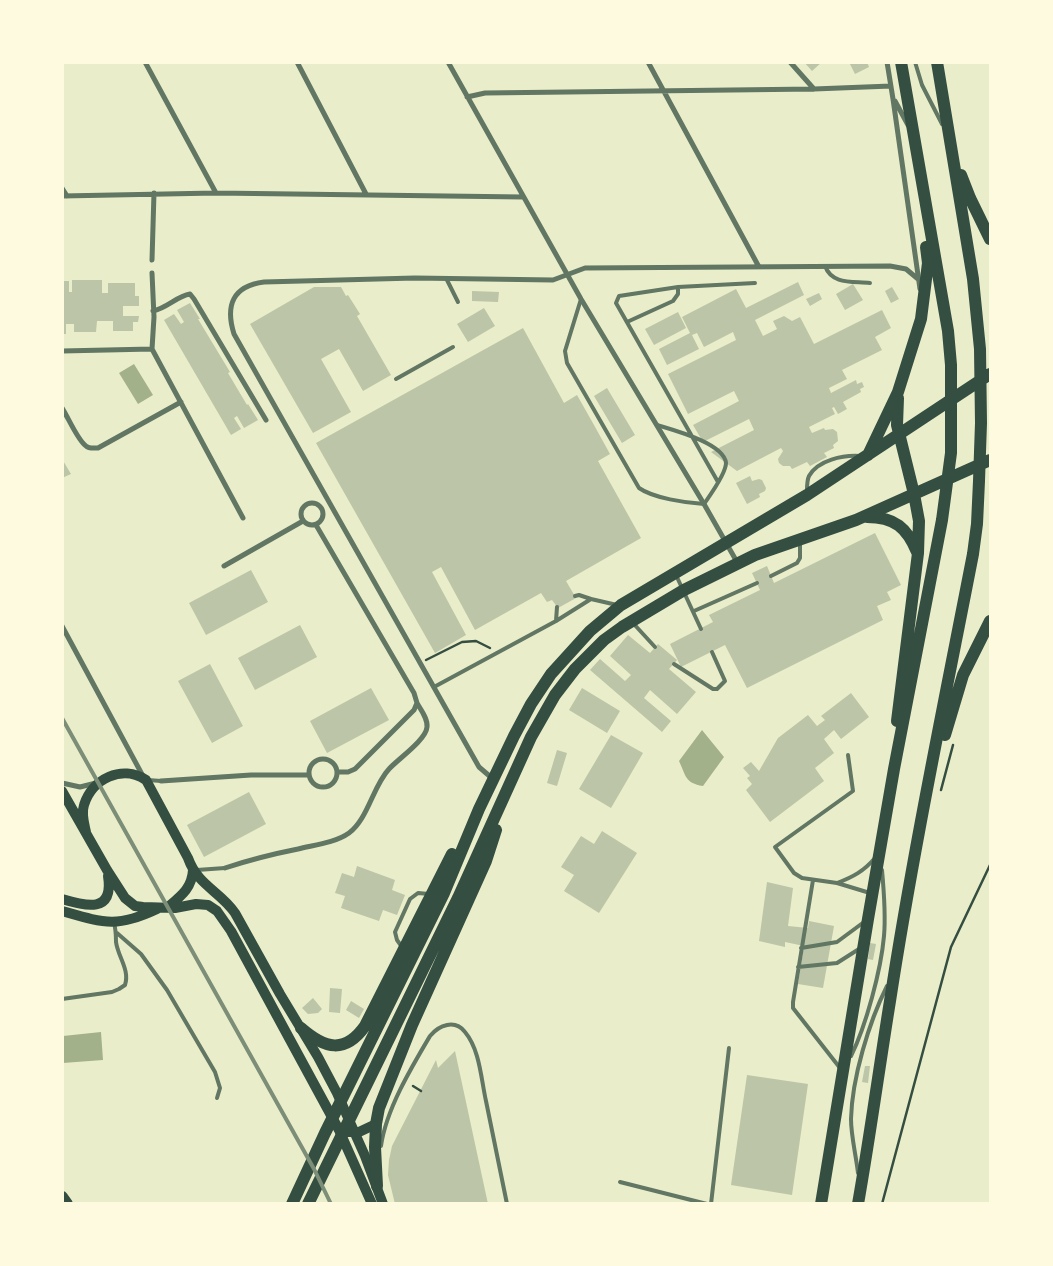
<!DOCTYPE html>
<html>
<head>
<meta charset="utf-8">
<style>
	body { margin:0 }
	#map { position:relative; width:1053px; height:1266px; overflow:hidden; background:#e9edc9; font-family:"PT Sans",sans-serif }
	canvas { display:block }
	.frame { position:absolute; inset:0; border:64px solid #fefae0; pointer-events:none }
</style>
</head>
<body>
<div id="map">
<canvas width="1053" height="1266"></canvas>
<div class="frame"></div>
</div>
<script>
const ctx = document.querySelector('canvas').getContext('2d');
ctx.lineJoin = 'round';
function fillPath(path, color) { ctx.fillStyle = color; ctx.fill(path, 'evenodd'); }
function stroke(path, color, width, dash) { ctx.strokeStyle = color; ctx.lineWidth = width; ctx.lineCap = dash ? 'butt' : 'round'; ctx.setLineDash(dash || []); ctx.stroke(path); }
fillPath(new Path2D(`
	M134,364L153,395L138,404L119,373Z
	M702,730L724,757L703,786C685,783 686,776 679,761Z
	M101,1032L103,1060L63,1063V1036Z`), '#a3b18a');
fillPath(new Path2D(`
	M804,62H822L812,71Z
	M849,62H867L869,67L855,74Z
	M72,280H102V293H108V283H135V296H139V306H123V316H139L138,322H133V331H113V321H97L96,332H74V324H66V334H62V281H69V292H72Z
	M798,282L804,295L755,320L763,336L777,329L773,321L784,316L792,321L800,317L814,344L882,310L891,328L875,337L882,350L842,370L847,379L829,388L831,393L856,380L857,384L862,382L864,387L860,389L861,392L843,402L847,409L838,414L834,407L832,408L835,414L809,427L812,433L824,428L825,430L833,429L837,432L838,441L833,445L834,448L824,453L827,457L810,466L807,462L792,469L790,466H783L779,463L778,459L783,451L781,448L737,471L711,452L754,430L749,419L703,442L693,425L739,401L734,391L688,414L668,374L736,340L733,332L704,347L697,333L692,335L699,349L667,365L659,349L690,333L682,317L736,289L746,308Z
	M853,284L863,300L845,310L836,294Z
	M314,287H341L346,296L348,295L360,314L357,316L391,375L363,391L339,349L321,359L351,412L313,433L250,324Z
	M892,287L899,299L891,303L885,291Z
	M472,291L499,292L498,302L472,301Z
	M819,293L822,299L810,306L806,299Z
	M190,303L200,319H198L230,372L228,373L247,405L248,404L258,420L244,428L237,416L234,418L241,429L231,435L164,320L174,314L181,324L184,322L177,310Z
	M484,308L495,326L468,342L457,324Z
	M678,312L686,328L654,345L645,329Z
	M523,328L564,403L577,395L594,425L610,454L598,461L641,538L566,581L576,598L558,608L552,600L547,602L541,593L475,630L441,567L432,572L466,635L435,653L316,443Z
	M607,388L635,435L622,443L594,396Z
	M62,459L71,474L62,478Z
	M750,476L752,481L759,479L762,480L766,488L765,491L759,494L760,497L747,504L736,483Z
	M875,533L901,585L887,592L891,600L877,606L883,620L747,688L725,645L681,667L670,644L713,622L709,615L760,590L752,573L767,566L774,583Z
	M251,570L268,602L206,635L189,603Z
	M300,625L317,657L255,690L238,658Z
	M628,635L650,653L658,644L677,660L669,669L696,692L677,714L650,690L644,698L671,721L662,732L590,670L600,659L625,681L631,675L610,656Z
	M210,664L243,726L212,743L178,681Z
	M371,688L389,720L327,753L310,721Z
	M582,688L620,711L607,733L569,710Z
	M851,693L869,717L841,739L834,730L824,739L834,753L815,768L824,781L770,822L746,790L752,784L747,778L750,776L743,768L751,762L759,771L778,738L808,715L817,726L825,720L821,716Z
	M611,735L643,753L611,808L579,789Z
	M557,750L567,753L557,786L547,783Z
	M249,792L266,824L204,857L187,825Z
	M602,831L637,853L599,913L564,891L574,875L561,867L581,836L594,844Z
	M357,866L395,880L392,890L405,895L397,915L383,910L379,921L341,908L345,896L335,893L342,873L354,877Z
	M767,882L793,888L788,926L808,928L809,921L834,926L823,988L798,984L804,946L785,942V947L759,941Z
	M870,943L876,944L873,960L868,959Z
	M330,988L342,989L340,1013L329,1012Z
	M313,998L322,1009L318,1013L308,1014L302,1008Z
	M351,1001L364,1009L359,1018L346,1010Z
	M455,1051L488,1204H395L388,1175L389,1160L392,1146L436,1060L438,1068Z
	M865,1066H870L868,1083L862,1082Z
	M747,1075L808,1084L792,1195L731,1185Z`), '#bcc5a7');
stroke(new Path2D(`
	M426,660L462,642L476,641L490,648
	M941,790L953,745
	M413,1086L421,1091
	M882,1204L951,947L990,865`), '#344e41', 2.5);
stroke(new Path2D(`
	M915,62L922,85L942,124
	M825,266C832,285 853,281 870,283
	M446,278L458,302
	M581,299L565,351L567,363L639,488C653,498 686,503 704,504C710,495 726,474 726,463C724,443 673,430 657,425
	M627,322L673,301L678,294V287
	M396,379L453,347
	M718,482L616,303L619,296L678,287L755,283
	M807,491C807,486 807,480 809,476C818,460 843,455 860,456
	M676,575L701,629
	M771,576L797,563L800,558V542
	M575,596L579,595L591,599
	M694,611L757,583
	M556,621L557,607
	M632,622L655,647
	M674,664L713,689H717L725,681L712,652
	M434,687L556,621L591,599L617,605
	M848,755L853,791L775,847L794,873L802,878L837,883L870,893
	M148,780L161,781
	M197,870L225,868
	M813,880L793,1002V1008L840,1068
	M837,883C853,877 864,871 875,858
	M117,933L141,954L167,990L215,1072L220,1088L217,1098
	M402,947L397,940L395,932L410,899L418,893L429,894
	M801,948L837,942L864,922
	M798,967L837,963L859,949
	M62,999L112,992L119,989L125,985C130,970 118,957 116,942C116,935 116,930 114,923
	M851,1056C866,1026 881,970 884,936C886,914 884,892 882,870
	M381,1146C386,1110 411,1068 430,1036C439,1025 455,1019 465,1032C480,1050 481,1079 486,1101C493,1135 500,1169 507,1204
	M858,1173C856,1155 851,1136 851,1119C852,1078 869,1022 887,986
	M620,1182L707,1204
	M711,1204L729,1048`), '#617663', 4);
stroke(new Path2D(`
	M145,62L216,193
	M297,62L366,194
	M448,62L581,299L704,504L737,562
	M648,62L759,267
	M790,62L814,89
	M887,62L893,99L920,289
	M467,97L485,93L814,89L891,86
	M895,101L908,125
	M62,188L67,196
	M62,196L216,193L523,197
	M152,260L154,193
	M153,311C167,308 177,296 190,294L194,299L266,420
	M152,349L154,317L152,273
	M62,351L152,349L243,518
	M62,408C68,417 78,441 86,446C89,449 94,448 98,448L181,402
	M301 514a11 11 0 1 1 22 0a11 11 0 1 1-22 0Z
	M316,525L414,693L417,703L414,710L355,769L348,772H337
	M224,566L303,521
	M62,626L144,778
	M309 773a14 14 0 1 1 28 0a14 14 0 1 1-28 0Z
	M493,779L479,767L234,334C225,305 233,286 264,282L415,278L553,280L585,268L890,266L906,269L918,279
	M161,781L251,775H309
	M62,783L80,787L96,783
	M225,868C249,860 273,854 298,849C314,845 335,843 349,833C368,819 373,786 389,769C398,759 426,740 427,727C428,719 421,710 417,703`), '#617663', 5);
stroke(new Path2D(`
	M62,791L107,870L125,898L135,906L143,907L175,908L196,904L208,905L217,911L231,931L339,1130L372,1204
	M86,832C84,823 81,814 84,805C92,779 122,764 146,780L188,858C198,886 220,891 235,913L280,994L318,1057L337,1093L365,1156L383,1204
	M62,899C86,906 114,914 108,876
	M168,907C181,896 192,888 193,870
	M62,911C104,923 117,928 157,909
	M347,1132H359L376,1124`), '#344e41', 10);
stroke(new Path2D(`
	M961,175L970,198L990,239
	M868,455L898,392L921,319L928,263L926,247
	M867,517C895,517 907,528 917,552
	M897,721L918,553L919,521L914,494L897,425L898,398
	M945,735L963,675L990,621
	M301,1028C325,1049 345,1054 365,1026L452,854
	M377,1186L375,1147L376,1124L379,1108L412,1025L486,861L496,830
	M62,1197L67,1204
	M292,1204L325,1133L444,893L479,809L514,736L531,704L551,674L590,631L621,605L807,495L990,374
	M308,1204L458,898L531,737L555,695L575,669L604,640L622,627L684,590L755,555L856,520L990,460
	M821,1204L868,919L894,769L942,520L951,453V365L948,331L901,62
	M858,1204C870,1136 879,1069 890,1001C913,852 944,703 973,554L977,524L979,481L981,423L980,349L973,279L937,62`), '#344e41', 12);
stroke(new Path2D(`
	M62,718L314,1169L331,1204`), '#7c8e77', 4);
</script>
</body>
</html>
